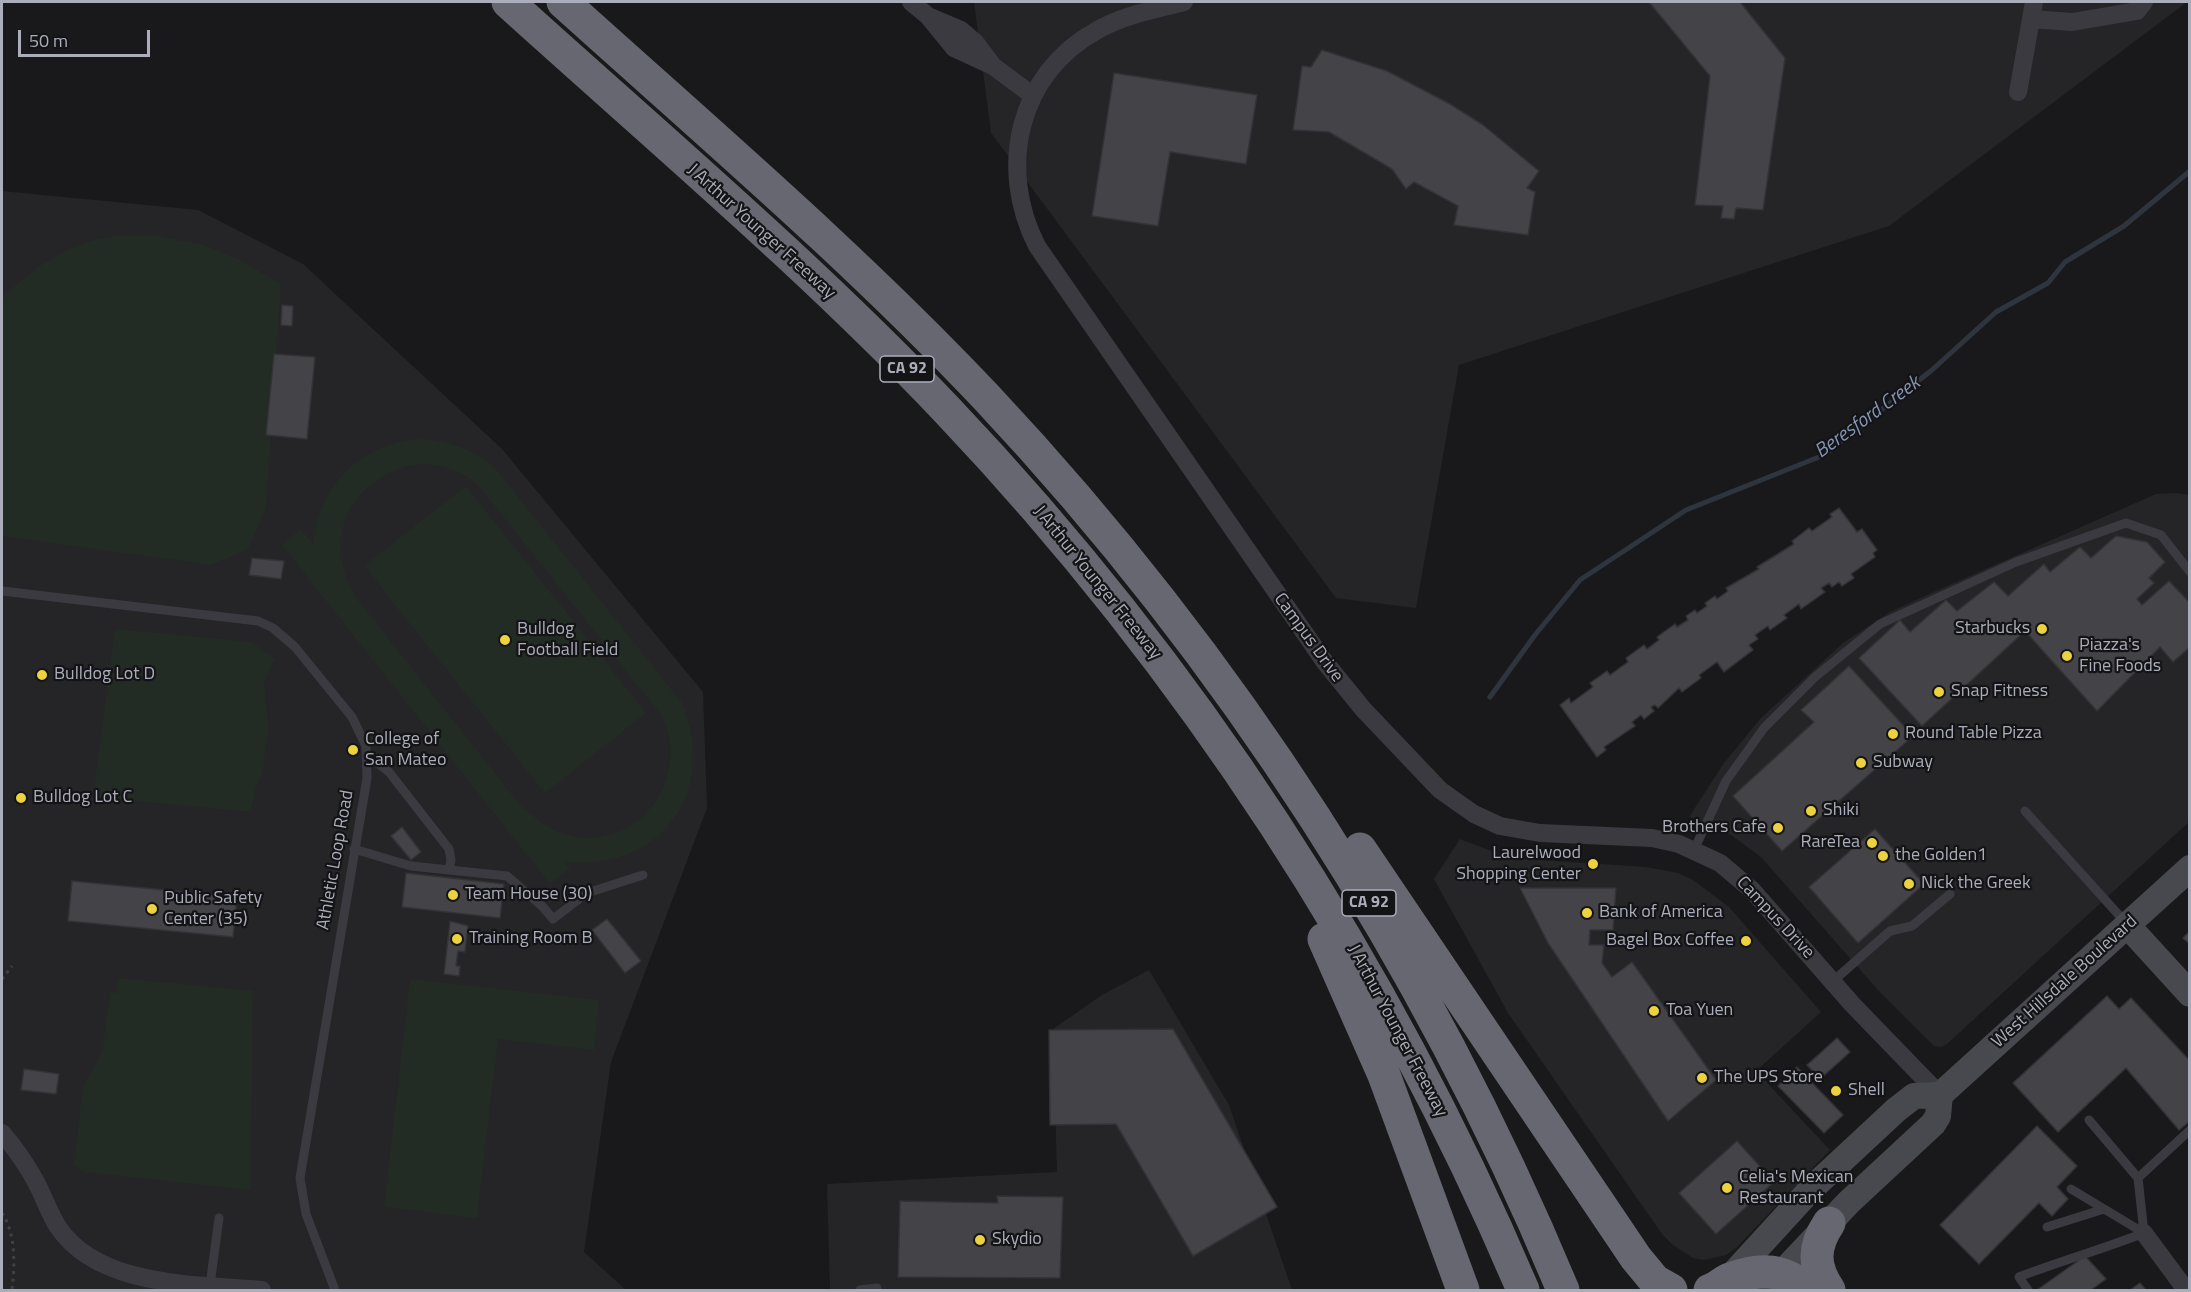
<!DOCTYPE html>
<html>
<head>
<meta charset="utf-8">
<style>
	body { margin:0 }
	#map { position:relative; width:2191px; height:1292px; overflow:hidden; background:#19191b; font-family:"Titillium Web",sans-serif }
	canvas { display:block }
	.frame { position:absolute; inset:0; border:3px solid #abadba; pointer-events:none }
	.scale { position:absolute; left:18px; top:30px; width:132px; height:27px; box-sizing:border-box; border:3px solid #abadba; border-top:0; padding-left:8px; font-size:18px; line-height:21px; white-space:nowrap; color:#abadba; -webkit-text-stroke:4px #141416; paint-order:stroke }
</style>
</head>
<body>
<div id="map">
<canvas width="2191" height="1292"></canvas>
<div class="frame"></div>
<div class="scale">50 m</div>
</div>
<script>
const ctx = document.querySelector('canvas').getContext('2d');
ctx.lineJoin = 'round';
function fillPath(path, color) { ctx.fillStyle = color; ctx.fill(path, 'evenodd'); }
function stroke(path, color, width, dash) { ctx.strokeStyle = color; ctx.lineWidth = width; ctx.lineCap = dash ? 'butt' : 'round'; ctx.setLineDash(dash || []); ctx.stroke(path); }
function drawText(font, color, halo, rows, align = 'center') {
  ctx.font = font + ' "Titillium Web",sans-serif'; ctx.lineWidth = 4.5; ctx.setLineDash([]); ctx.textBaseline = 'middle'; ctx.strokeStyle = halo; ctx.fillStyle = color; for (const [text, x, y, turn = 0] of rows) {
    ctx.save(); ctx.translate(x, y); ctx.rotate((+turn || 0) * Math.PI / 180); ctx.textAlign = isNaN(turn) ? turn : align; if (halo) ctx.strokeText(text, 0, 0); ctx.fillText(text, 0, 0); ctx.restore();
  }
}
fillPath(new Path2D(`
	M974,2H2187L1889,226L1459,365L1416,608L1336,598L991,133Z
	M2,191L198,210L303,264L502,449L703,692L707,808L611,1062L584,1252L626,1290H2Z
	M2176,493L2189,495V822L1947,1044L1941,1047L1934,1046L1877,989L1761,857L1731,835L1689,817L1724,763L1761,718L1843,643L1890,612L1938,590L2156,494Z
	M1460,839L1510,858L1646,867L1678,873L1693,880L1729,907L1821,1012L1756,1071L1830,1150L1736,1248L1726,1255L1704,1260L1693,1258L1673,1245L1662,1234L1508,1013L1434,879Z
	M1149,970L1229,1105L1292,1290H830L827,1184L1057,1172L1053,1029L1102,995Z`), '#252528');
fillPath(new Path2D(`
	M156,236L201,244L242,261L281,284L266,508L248,549L211,565L2,536V299C29,271 65,245 104,238C120,234 139,236 156,236Z
	M417,439C448,440 471,448 495,468L682,703C719,792 661,871 565,862L570,868L550,884L282,545L301,529L313,544C319,485 359,446 417,439ZM420,464C443,465 462,470 479,486L661,715C692,776 641,850 572,836C552,832 536,819 521,806L357,599C351,588 345,577 343,565C331,512 371,470 420,464Z
	M466,486L646,713L545,793L364,566Z
	M115,629L252,642L275,659L264,683L269,728L262,774L255,790L251,812L93,797Z
	M118,978L253,991L251,1190L84,1172L74,1164L83,1087L102,1052L110,993H116Z
	M410,979L599,1000L594,1050L498,1039L477,1218L384,1207Z`), '#232b25');
stroke(new Path2D(`
	M1490,697L1535,635L1580,580L1686,510L1824,455L1932,370L1996,312L2048,283L2065,262L2124,226L2190,171`), '#2f353e', 5);
const building = new Path2D(`
	M1649,2H1740L1785,58L1763,210L1736,208L1734,219L1721,218L1723,206L1695,205L1710,76Z
	M1322,50L1387,71L1450,104L1483,125L1539,171L1527,188L1535,192L1528,235L1454,225L1458,206L1414,182L1406,189L1392,169L1329,132L1293,130L1302,66L1311,67Z
	M1114,73L1257,95L1246,164L1170,152L1158,226L1092,216Z
	M282,305L293,306L292,326L281,325Z
	M274,354L315,357L307,439L266,435Z
	M1839,508L1857,532L1862,529L1877,550L1873,553L1875,557L1851,574L1854,578L1842,586L1839,582L1832,587L1829,583L1821,588L1825,592L1801,609L1799,604L1784,615L1787,618L1770,630L1768,626L1755,635L1758,639L1749,645L1753,650L1724,672L1717,662L1699,675L1701,678L1682,692L1679,688L1658,708L1655,705L1651,707L1654,711L1644,719L1641,715L1632,722L1635,726L1604,747L1606,750L1597,757L1560,705L1569,698L1571,703L1593,687L1590,683L1607,671L1610,675L1628,662L1626,658L1644,645L1647,649L1659,640L1657,637L1675,624L1677,627L1688,620L1686,616L1695,610L1697,613L1707,606L1705,603L1715,596L1717,599L1728,591L1726,588L1759,569L1757,567L1794,544L1792,541L1809,528L1812,531L1832,517L1830,514Z
	M2116,536L2147,542L2165,562L2149,578L2154,583L2137,599L2142,605L2169,581L2190,603V647L2173,662L2160,647L2097,711L2025,631L1922,726L1859,658L1900,620L1910,632L1946,600L1957,611L1994,582L2008,596L2044,564L2050,572L2080,547L2091,558Z
	M252,558L284,561L281,579L249,575Z
	M1849,666L1913,736L1782,851L1733,796L1814,722L1801,710Z
	M402,827L421,852L411,860L391,836Z
	M1875,829L1924,884L1858,943L1809,887Z
	M406,873L504,884L500,918L402,907Z
	M72,881L237,897L233,937L68,921Z
	M1520,888H1616L1613,930H1590L1589,945H1604L1602,963L1612,977L1632,962L1716,1080L1668,1121L1548,943Z
	M607,919L641,961L625,973L592,930Z
	M450,921L468,926L465,952L458,951L456,966H460L459,976L444,974Z
	M2190,931V944L2183,938Z
	M2107,996L2119,1009L2131,998L2190,1061V1121L2179,1130L2126,1068L2058,1132L2013,1083Z
	M1173,1029L1277,1207L1193,1256L1116,1124L1050,1125L1049,1030Z
	M1837,1038L1850,1052L1820,1079L1807,1065Z
	M1797,1067L1843,1115L1824,1133L1778,1086Z
	M24,1069L59,1074L56,1094L21,1090Z
	M2037,1126L2077,1166L2057,1187L2068,1199L2052,1216L2039,1203L1979,1264L1940,1225Z
	M1737,1141L1774,1182L1716,1234L1679,1193Z
	M997,1196L1063,1197L1060,1278L898,1277L900,1201L998,1203Z
	M2085,1256L2106,1279L2091,1290H2037Z
	M2140,1283L2146,1290H2130Z`);
fillPath(building, '#434348');
stroke(building, '#333337', 1.5);
stroke(new Path2D(`
	M2,979L12,966
	M2,1213C16,1234 15,1265 12,1290`), '#404046', 3, [3, 4.5]);
stroke(new Path2D(`
	M2,591L258,621L273,628L295,647L352,717L366,746L367,778L300,1178L306,1214L335,1290
	M367,755L389,772L449,849L451,860L449,870
	M2025,811L2126,923
	M354,849L411,866L507,876L543,907L553,919L587,893L643,875
	M1694,850L1726,781L1764,728L1815,677L1880,624L2016,562L2126,523L2161,535L2190,572
	M1832,982L1890,931L1912,926L1950,894
	M2089,1120L2138,1178L2190,1130
	M2138,1178L2144,1233
	M2071,1189L2144,1233
	M2047,1227L2104,1209
	M210,1285L219,1218
	M860,1290L877,1288V1290
	M2028,1290L2019,1277C2061,1261 2103,1249 2144,1233`), '#3a3a40', 9);
stroke(new Path2D(`
	M911,2L928,16L961,30L975,42L993,66L1032,95
	M1184,2C1154,10 1123,15 1096,31C1018,74 997,168 1037,246L1324,661L1363,709L1440,790L1474,814L1500,826L1540,833L1652,838L1679,844L1720,863L1752,890L1852,1004L1940,1095
	M928,16L954,48L993,66
	M2032,19L2072,22L2137,11L2144,2
	M2018,92L2034,2
	M2,1133C15,1148 26,1164 36,1182C44,1197 49,1213 58,1227C99,1288 197,1284 262,1290
	M2144,1233L2186,1290`), '#3a3a40', 18);
stroke(new Path2D(`
	M2127,925L2190,994
	M1724,1284L1810,1190L1896,1110L1914,1096L1940,1095
	M1766,1290L1849,1202L1933,1124L1938,1116L1940,1095L2190,868`), '#48484f', 26);
stroke(new Path2D(`
	M508,2C656,136 809,265 947,410C1191,667 1385,965 1523,1290
	M563,2C706,131 854,257 987,398C1231,658 1426,961 1563,1290
	M1360,849L1636,1258L1655,1281L1671,1290
	M1324,939L1384,1075L1463,1290
	M1710,1290C1717,1288 1723,1282 1730,1279C1762,1267 1783,1269 1808,1290
	M1829,1290C1813,1266 1813,1247 1829,1223`), '#666770', 33);
for (const [x, y, r, color] of [
	[2042,629,6,"#ecd23f"],
	[505,640,6,"#ecd23f"],
	[2067,656,6,"#ecd23f"],
	[42,675,6,"#ecd23f"],
	[1939,692,6,"#ecd23f"],
	[1893,734,6,"#ecd23f"],
	[353,750,6,"#ecd23f"],
	[1861,763,6,"#ecd23f"],
	[21,798,6,"#ecd23f"],
	[1811,811,6,"#ecd23f"],
	[1778,828,6,"#ecd23f"],
	[1872,843,6,"#ecd23f"],
	[1883,856,6,"#ecd23f"],
	[1593,864,6,"#ecd23f"],
	[1909,884,6,"#ecd23f"],
	[453,895,6,"#ecd23f"],
	[152,909,6,"#ecd23f"],
	[1587,913,6,"#ecd23f"],
	[457,939,6,"#ecd23f"],
	[1746,941,6,"#ecd23f"],
	[1654,1011,6,"#ecd23f"],
	[1702,1078,6,"#ecd23f"],
	[1836,1091,6,"#ecd23f"],
	[1727,1188,6,"#ecd23f"],
	[980,1240,6,"#ecd23f"]
]) { const dot = new Path2D(); dot.arc(x, y, r, 0, 2 * Math.PI); ctx.fillStyle = color; ctx.fill(dot); stroke(dot, '#141416', 2); }
for (const [x, y, w] of [
	[907,369,54],
	[1369,903,54]
]) { const box = new Path2D(); box.roundRect(x - w / 2, y - 13, w, 26, 4.5); ctx.fillStyle = '#141416'; ctx.fill(box); stroke(box, '#abadba', 1.5); }
drawText('bold 16px', '#abadba', null, [
	["CA 92",907,369],
	["CA 92",1369,903]
]);
drawText('18px', '#abadba', '#141416', [
	["J Arthur Younger Freeway",761,232,42],
	["J Arthur Younger Freeway",1097,583,51],
	["Campus Drive",1308,638,54],
	["Athletic Loop Road",336,860,-80],
	["Campus Drive",1775,918,47],
	["West Hillsdale Boulevard",2065,982,-42],
	["J Arthur Younger Freeway",1397,1031,62]
]);
drawText('18px', '#abadba', '#141416', [
	["Starbucks",2030,629,"right"],
	["Bulldog",517,630],
	["Football Field",517,651],
	["Piazza's",2079,646],
	["Fine Foods",2079,667],
	["Bulldog Lot D",54,675],
	["Snap Fitness",1951,692],
	["Round Table Pizza",1905,734],
	["College of",365,740],
	["San Mateo",365,761],
	["Subway",1873,763],
	["Bulldog Lot C",33,798],
	["Shiki",1823,811],
	["Brothers Cafe",1766,828,"right"],
	["RareTea",1860,843,"right"],
	["Laurelwood",1581,854,"right"],
	["Shopping Center",1581,875,"right"],
	["the Golden1",1895,856],
	["Nick the Greek",1921,884],
	["Team House (30)",465,895],
	["Public Safety",164,899],
	["Center (35)",164,920],
	["Bank of America",1599,913],
	["Training Room B",469,939],
	["Bagel Box Coffee",1734,941,"right"],
	["Toa Yuen",1666,1011],
	["The UPS Store",1714,1078],
	["Shell",1848,1091],
	["Celia's Mexican",1739,1178],
	["Restaurant",1739,1199],
	["Skydio",992,1240]
], 'left');
drawText('italic 20px', '#8494b3', '#141416', [
	["Beresford Creek",1868,418,-36]
]);
</script>
</body>
</html>
